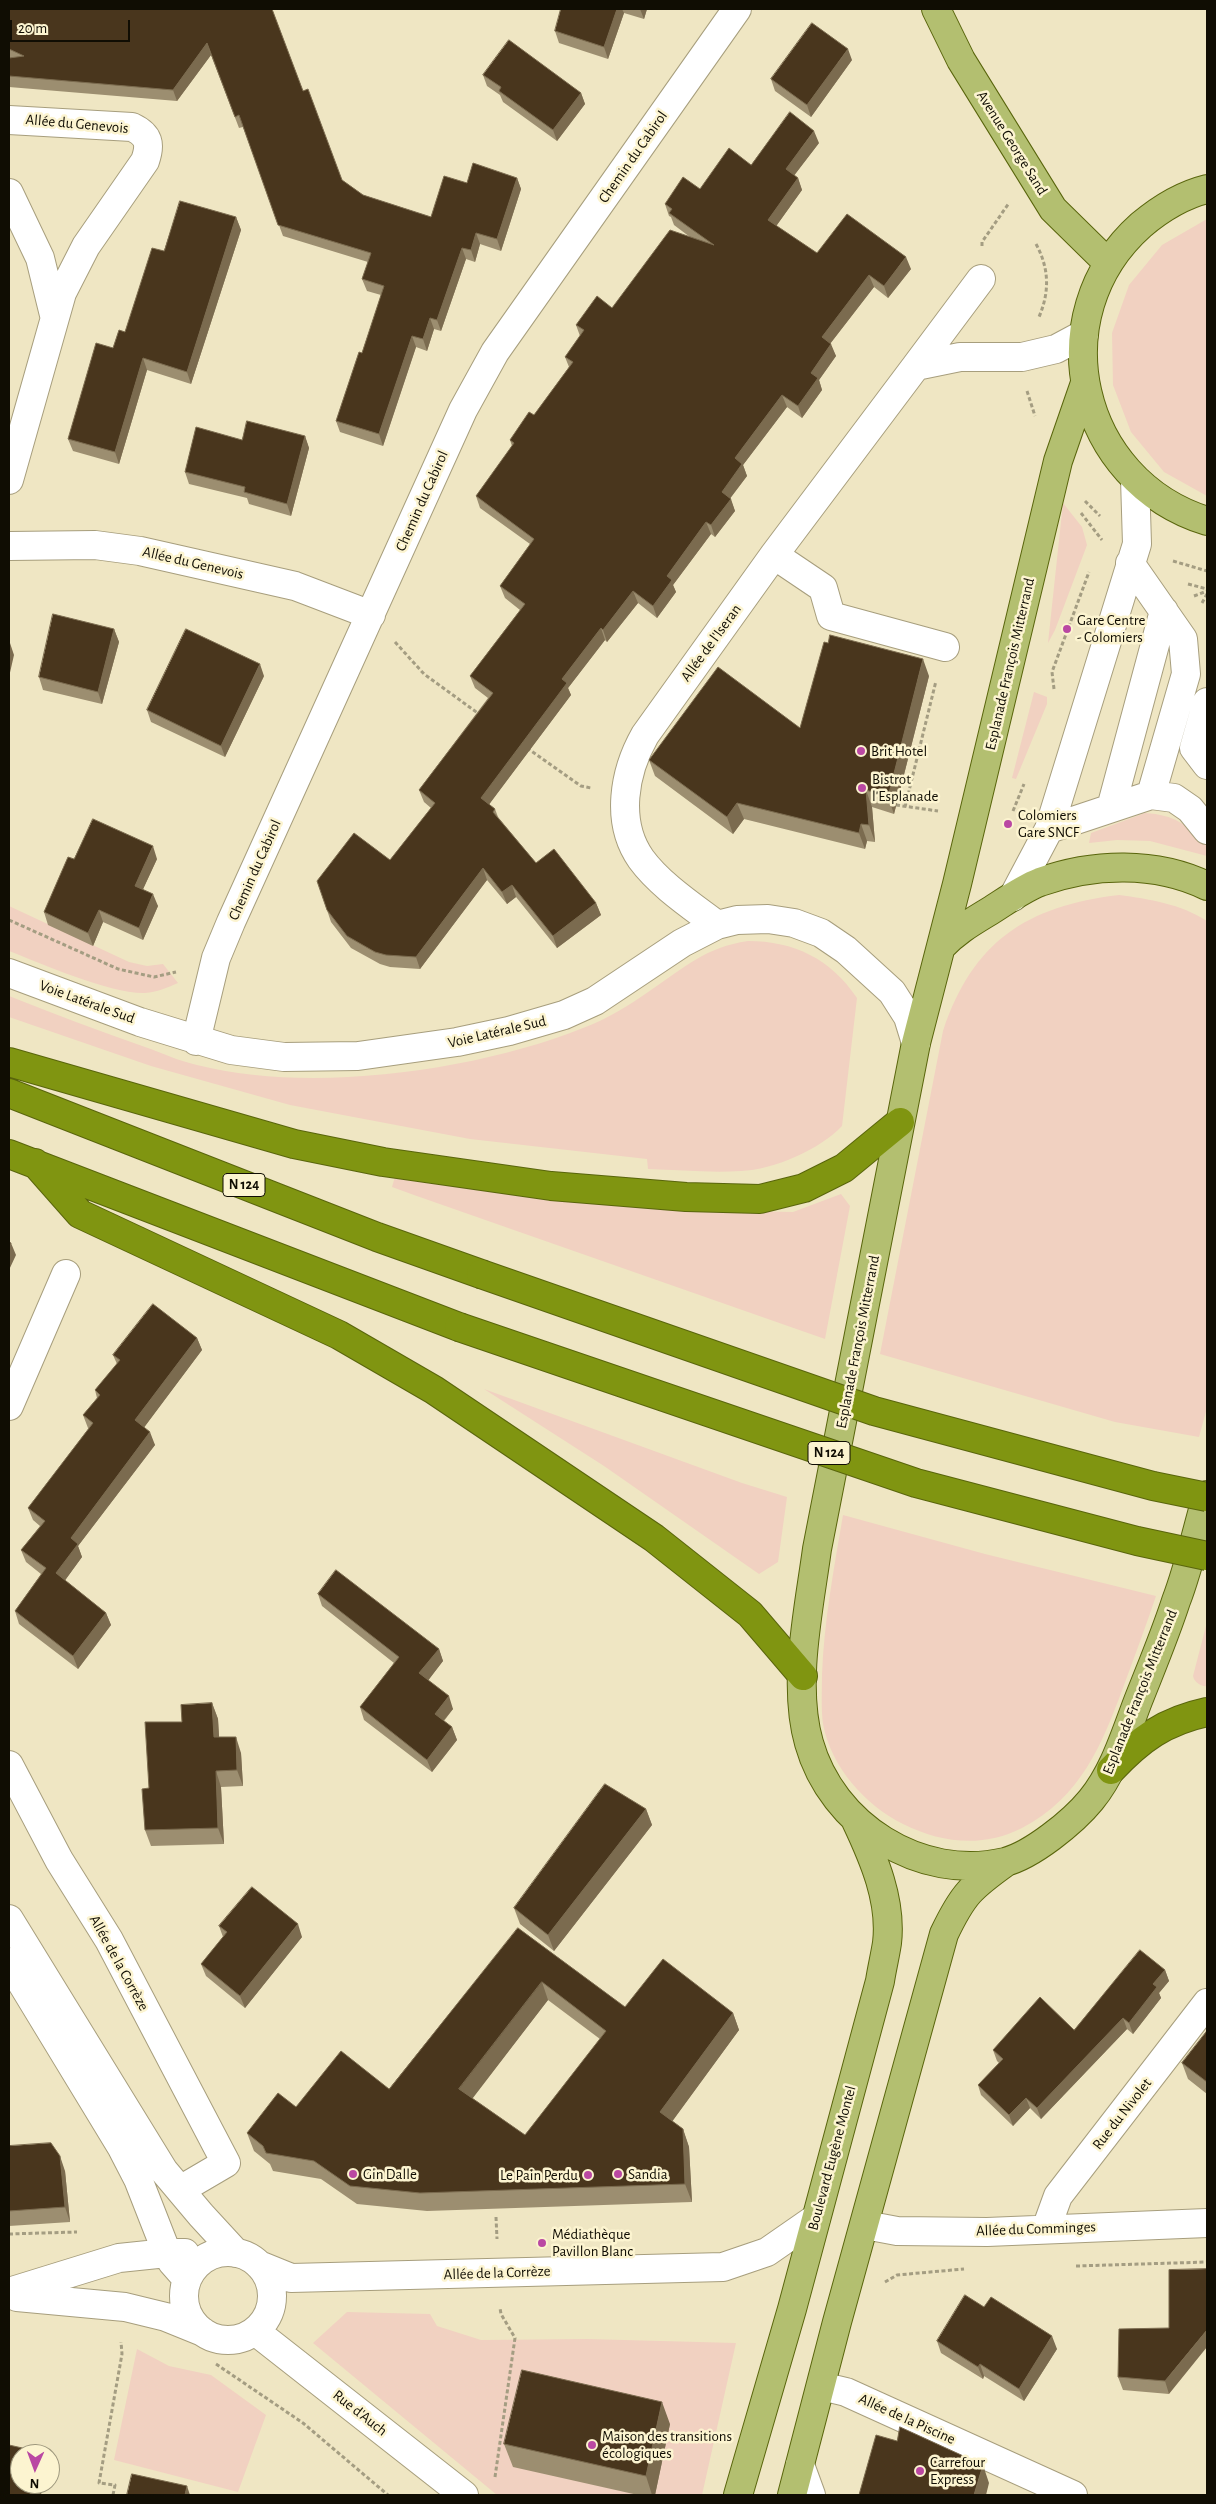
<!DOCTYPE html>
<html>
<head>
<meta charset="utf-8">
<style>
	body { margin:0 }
	#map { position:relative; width:1216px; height:2504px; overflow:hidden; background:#efe6c3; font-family:"Alegreya Sans",sans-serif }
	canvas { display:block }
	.frame { position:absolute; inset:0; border:10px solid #100d03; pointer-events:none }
	.north { position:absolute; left:10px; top:2444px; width:50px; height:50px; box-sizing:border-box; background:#fcf4d0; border:1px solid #9e987e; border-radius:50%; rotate:182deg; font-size:14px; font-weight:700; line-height:20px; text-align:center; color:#100d03 }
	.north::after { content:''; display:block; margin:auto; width:18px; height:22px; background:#ba48a3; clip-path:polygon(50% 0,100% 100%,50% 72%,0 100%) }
	.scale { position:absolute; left:10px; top:20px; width:120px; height:22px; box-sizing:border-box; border:2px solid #100d03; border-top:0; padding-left:6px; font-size:15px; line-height:18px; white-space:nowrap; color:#100d03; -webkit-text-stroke:4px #fcf4d0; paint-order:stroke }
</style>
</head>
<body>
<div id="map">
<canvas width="1216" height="2504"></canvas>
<div class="frame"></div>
<div class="north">N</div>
<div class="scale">20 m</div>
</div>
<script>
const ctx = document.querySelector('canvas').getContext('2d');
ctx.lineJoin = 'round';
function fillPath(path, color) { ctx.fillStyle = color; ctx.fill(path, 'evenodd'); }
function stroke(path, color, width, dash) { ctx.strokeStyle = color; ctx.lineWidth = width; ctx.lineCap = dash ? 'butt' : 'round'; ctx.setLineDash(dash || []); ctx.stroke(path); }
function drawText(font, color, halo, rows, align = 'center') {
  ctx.font = font + ' "Alegreya Sans",sans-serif'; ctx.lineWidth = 5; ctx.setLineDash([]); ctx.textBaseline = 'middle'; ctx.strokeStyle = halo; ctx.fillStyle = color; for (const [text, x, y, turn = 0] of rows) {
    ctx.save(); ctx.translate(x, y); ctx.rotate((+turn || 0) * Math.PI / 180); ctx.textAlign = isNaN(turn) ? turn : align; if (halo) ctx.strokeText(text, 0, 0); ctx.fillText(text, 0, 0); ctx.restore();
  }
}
fillPath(new Path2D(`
	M1207,219V496L1164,472L1131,432L1113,385L1112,333L1129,285L1162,245Z
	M1063,503L1082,527L1087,545L1055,630L1048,643Z
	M1034,692L1047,697V704L1016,779L1012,778Z
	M1145,813C1175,815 1186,824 1207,845V856L1150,841L1117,840L1089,843L1091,833Z
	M1119,895C1149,899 1181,904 1207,921V1408L1199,1437L1115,1422L880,1354L943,1031C973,941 1027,906 1119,895Z
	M9,906L129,962L147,966L163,964L178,983C167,988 157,992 145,993C110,994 43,964 9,951Z
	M748,941C794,941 831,959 857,998L842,1126C821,1149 773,1170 741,1171C711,1173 679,1170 648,1169L647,1159L470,1139L290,1105L151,1066L9,1017V996C54,1014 99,1031 145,1047C162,1053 179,1061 197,1065C310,1094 476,1071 583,1028C607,1019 630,1005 651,990C685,967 706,947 748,941Z
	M396,1173L688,1210L793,1212L841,1194L850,1206L825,1339L414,1195L392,1187Z
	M484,1389L742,1483L787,1497L778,1562L759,1574L604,1466Z
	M843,1515L985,1554L1156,1596C1146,1626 1135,1655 1124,1685C1102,1745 1081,1797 1022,1828C983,1848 941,1843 903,1824C865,1805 831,1767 823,1724C821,1709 822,1691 822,1675C824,1621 834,1568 843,1515Z
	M1207,1622V1686C1201,1687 1194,1682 1193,1676Z
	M347,2312L430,2314L437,2326L481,2340L587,2339L736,2343L702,2495H497L313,2343Z
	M137,2349L169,2366L211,2375L266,2415L238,2492L114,2460Z`), '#f1d1c1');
const minor = new Path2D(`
	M9,120L132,127C149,135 151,144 145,161L86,246L62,293L9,480
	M9,193L40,258L54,315
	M916,366L981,279
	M9,546L95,545L140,551L295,586L371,615
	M774,555L823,588L831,616L945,647
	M1130,563L1183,639L1186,674L1151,795
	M1207,702L1194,748L1207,765
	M1111,808L1164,611
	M1049,829L1151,795L1174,798L1190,809L1207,830
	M1013,897L1049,829L1137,544L1135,479
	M717,925C692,906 660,885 641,859C615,822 624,772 645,735L774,555L916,366L960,357H1022L1056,349L1084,334
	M9,973L140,1022L231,1050L284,1057L358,1056L457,1042L509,1031L564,1015L595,1001L682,943L717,925L737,920L768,919L794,923L821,933L846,950L892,992L908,1017L916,1043
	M196,1041L216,958L231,922L463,410L495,352L737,9
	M9,1406L66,1274
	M9,1765L59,1860L109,1940L226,2163L180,2190
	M9,1919L164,2171L201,2215L236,2253
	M9,1962L122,2148L138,2179L167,2253L172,2262L187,2279
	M865,2225L897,2231L987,2232L1207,2223
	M1046,2229L1058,2196L1207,2003
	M184 2296a44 44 0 1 1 88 0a44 44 0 1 1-88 0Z
	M259,2265L291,2278L723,2267L767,2252L816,2218
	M9,2292L119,2258L167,2253H185
	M17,2297L125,2307L166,2317L203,2332
	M255,2331L464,2495
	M821,2386L846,2392L1073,2495
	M800,2465L811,2495`);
const major = new Path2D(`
	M936,9L961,60L1053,209L1108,263
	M1207,189C1183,195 1160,209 1141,225C1039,316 1078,481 1207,521
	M1085,383L1058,461L957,884L916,1043L817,1549C809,1609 792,1684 809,1743C832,1825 920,1882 1005,1862C1032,1855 1073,1822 1091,1800C1114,1772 1125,1735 1138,1701C1151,1668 1165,1635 1176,1601C1189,1567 1197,1530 1207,1495
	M941,947C956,931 972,922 990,911C1006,901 1022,889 1040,882C1093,863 1156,861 1207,886
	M738,2495L792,2309L880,1981C882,1968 885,1956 887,1943C892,1901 874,1859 856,1821
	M792,2495L837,2322L944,1934C963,1894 971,1887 1006,1862`);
const highway = new Path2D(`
	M9,1062L294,1144L383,1162L551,1186L686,1197L760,1199L804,1188L844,1168L900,1122
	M9,1093L377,1237L481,1274
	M9,1154L459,1327
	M35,1163L80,1214L339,1335L434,1390L654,1538L750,1614L803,1676
	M1111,1770C1140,1739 1165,1721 1207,1712`);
stroke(minor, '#a79e7d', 30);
stroke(major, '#59650c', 30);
stroke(highway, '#59650c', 30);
stroke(new Path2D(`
	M1036,244C1049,268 1050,291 1039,317
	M982,246V242L1009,203
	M1027,391L1035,416
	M1085,501L1100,516
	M1081,513L1102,540
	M1173,561L1207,571
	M1188,584L1207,589
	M1194,596L1207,591
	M1202,603L1207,594
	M395,642L424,674L479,714
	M1054,689L1052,672L1089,572
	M527,748L581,786L591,788
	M896,805L938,811
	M905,807L936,681
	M1013,811L1024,784
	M9,920L118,969L154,977L176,972
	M496,2217L497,2239
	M9,2234L77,2232
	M1076,2266L1207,2262
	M885,2282L897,2275L964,2269
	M216,2364L303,2423L388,2495
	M495,2477L515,2338L501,2314L500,2308
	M113,2495L115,2485L99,2483L122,2354L121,2342`), '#a49d82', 3, [4, 2.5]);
stroke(minor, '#fff', 28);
stroke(major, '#b3bf70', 28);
stroke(highway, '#809511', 28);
const highwayBridge = new Path2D(`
	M481,1274L874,1411L1153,1486L1207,1497
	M459,1327L916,1483L1137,1541L1207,1556`);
stroke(highwayBridge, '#59650c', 30, []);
stroke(highwayBridge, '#809511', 28);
fillPath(new Path2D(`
	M9,9H272L303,91L342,180L363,195L431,217L467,183L517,178L521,189L501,251L480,244L475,262L466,259L441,331L434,329L427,351L416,347L383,446L340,432L336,421L362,353L381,295L367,291L362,279L368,262L283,236L243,127L239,128L211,55L177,101L9,87Z
	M561,9H647L644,19L624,13L608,59L559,43L555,31Z
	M852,60L811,117L775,91L771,79Z
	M483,75L581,93L585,104L557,141L503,102L500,95L487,86Z
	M819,143L794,175L798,178L802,190L776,226L817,253L911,269L888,298L874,287L830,344L836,356L819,380L822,390L802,418L787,407L743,465L747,476L730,498L735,511L715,537L711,534L673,585L676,592L657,618L638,603L607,642L605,640L568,688L571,695L489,804L495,809L498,817L536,863L596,903L601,915L557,948L516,897L507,904L487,880L420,969L390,967L380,964L351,948L331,922L327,910L390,860L431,808L424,802L419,790L488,698L475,688L470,676L520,610L505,598L500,586L530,544L480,508L476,496L512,446L510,440L534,415L569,367L565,357L580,336L576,325L612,308L690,237L674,225L671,217L669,216L665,204L700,189L751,165Z
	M236,217L241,230L191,384L147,370L119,464L73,451L68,439L113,348L125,332L164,251Z
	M305,436L309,448L291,516L249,504L247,498L189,484L185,472L242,440Z
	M114,629L119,642L102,704L43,690L39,677Z
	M264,676L225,757L151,722L147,710Z
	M929,676L894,814L872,807L875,842L867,841L865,849L744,819L733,834L655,776L649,760L800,728Z
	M74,859H157L143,889L158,906L143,940L103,922L93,946L48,925L44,912Z
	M197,1338L202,1350L144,1427L155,1445L78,1546L82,1557L65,1580L106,1613L111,1625L78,1669L19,1624L15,1611L41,1574L26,1562L21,1550L40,1526L33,1520L28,1508L89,1428H88L83,1415L97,1398L95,1390L117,1364L113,1355Z
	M318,1594L439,1649L443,1661L428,1680L453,1709L444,1721L452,1727L457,1740L432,1772L364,1720L360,1707L394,1663L322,1606Z
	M212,1703L218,1719L219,1737L241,1753L243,1786L221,1787L224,1844L151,1846L145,1830L149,1788L182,1722Z
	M646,1809L652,1825L554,1951L520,1924L514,1908Z
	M219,1926L302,1937L245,2008L206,1976L201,1964L223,1937Z
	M518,1928L625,2007L733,2013L739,2030L672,2121L683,2129L689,2147L692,2202L427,2211L357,2204L321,2179L273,2171L270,2164L254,2151L247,2133L296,2107L389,2089ZM548,2000L600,2039L525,2135L472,2098Z
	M1165,1970L1169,1981L1159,1993L1161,1998L1133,2034L1127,2029L1041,2119L1030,2108L1013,2126L981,2095L978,2085L999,2063L997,2061L993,2050L1074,2030Z
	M1207,2031V2094L1188,2079L1182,2063Z
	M9,2146L65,2171L70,2222L9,2226Z
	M984,2307L1057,2349L1024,2401L984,2376L983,2379L941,2353L937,2341Z
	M1169,2328V2394L1123,2390L1118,2377Z
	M670,2424L655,2495H638L513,2467L504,2444Z`), '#9c8e70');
fillPath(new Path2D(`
	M617,9H622L624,13L608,59L604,47Z
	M640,9H647L644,19Z
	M207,43L211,55L177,101L173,90Z
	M848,49L852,60L811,117L807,105Z
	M581,93L585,104L557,141L553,130Z
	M814,131L819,143L790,181L786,169Z
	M517,178L521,189L501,251L497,239Z
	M798,178L802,190L772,232L768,220Z
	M236,217L241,230L191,384L187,372Z
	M476,233L480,244L475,262L471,250Z
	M462,248L466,259L441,331L437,320Z
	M906,257L911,269L888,298L884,286Z
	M869,275L874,287L826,349L822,337Z
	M430,318L434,329L427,351L423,339Z
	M412,336L416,347L383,446L379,434Z
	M831,344L836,356L819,380L822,390L802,418L798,406L811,373Z
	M143,358L147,370L119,464L115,452Z
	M782,395L787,407L743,465L747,476L726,504L722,492L735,458Z
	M305,436L309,448L291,516L287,504Z
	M731,499L735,511L715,537L711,525Z
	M706,522L711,534L673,585L676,592L657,618L653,606L667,576Z
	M633,591L638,603L607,642L603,630Z
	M601,628L605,640L568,688L571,695L485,810L481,798L562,679Z
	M114,629L119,642L102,704L98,692Z
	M10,643L14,655L9,677V647Z
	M923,659L929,676L894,814L888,797Z
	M260,664L264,676L225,757L221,746Z
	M866,790L872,807L875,842L869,825Z
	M737,803L744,819L733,834L727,817Z
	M861,824L867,841L865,849L859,833Z
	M153,846L157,859L139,898L135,886Z
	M483,868L487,880L420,969L416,957Z
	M512,885L516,897L507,904L502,892Z
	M153,894L158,906L143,940L139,928Z
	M596,903L601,915L557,948L553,936Z
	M99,910L103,922L93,946L88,933Z
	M11,1243L16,1255L9,1270V1249Z
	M197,1338L202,1350L140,1433L135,1420Z
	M150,1432L155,1445L78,1546L82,1557L61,1586L56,1573L71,1538Z
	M106,1613L111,1625L78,1669L73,1656Z
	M439,1649L443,1661L424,1686L419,1673Z
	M449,1696L453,1709L439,1726L435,1714Z
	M212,1703L218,1719L220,1753L214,1737Z
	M452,1727L457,1740L432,1772L427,1760Z
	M236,1737L241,1753L243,1786L237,1770Z
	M216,1771L221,1787L224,1844L218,1828Z
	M646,1809L652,1825L554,1951L548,1935Z
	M298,1924L302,1937L245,2008L240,1996Z
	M1165,1970L1169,1981L1159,1993L1161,1998L1133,2034L1129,2023L1153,1984Z
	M542,1982L548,2000L466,2107L459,2089Z
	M733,2013L739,2030L666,2130L660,2112Z
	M1123,2018L1127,2029L1041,2119L1037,2108Z
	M1026,2098L1030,2108L1013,2126L1009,2115Z
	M683,2129L689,2147L692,2202L685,2184Z
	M60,2156L65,2171L70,2222L65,2207Z
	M1207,2330V2347L1169,2394L1165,2381Z
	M1052,2336L1057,2349L1024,2401L1019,2389Z
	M980,2364L984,2376L983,2379L978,2367Z
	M662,2402L670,2424L655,2495H652L646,2476Z
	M983,2465L989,2483L986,2495H974Z
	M33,2484H43L41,2495H30Z
	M187,2486L190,2495H185Z`), '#7b6b4f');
const building = new Path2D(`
	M9,9H272L303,91L308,89L342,180L363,195L431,217L444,176L467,183L473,163L517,178L497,239L476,233L471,250L462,248L437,320L430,318L423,339L412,336L379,434L336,421L359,352L362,353L384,286L362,279L371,253L278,225L239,115L235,117L207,43L173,90L9,76V58L24,56L9,49Z
	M561,9H617L604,47L555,31Z
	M812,23L848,49L807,105L771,79Z
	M509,40L581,93L553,130L499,91L501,87L483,75Z
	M790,112L814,131L786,169L798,178L768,220L817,253L847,214L906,257L884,286L869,275L822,337L831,344L811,373L818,378L798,406L782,395L735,458L742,464L722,492L731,499L711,525L706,522L667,576L672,580L653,606L633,591L603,630L601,628L562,679L567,683L481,798L495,809L493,812L536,863L554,849L596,903L553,936L512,885L502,892L483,868L416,957L386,955L375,952L347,936L327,910L317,881L354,833L390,860L435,803L419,790L493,693L470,676L525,604L500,586L534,539L476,496L514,443L510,440L529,412L534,415L573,362L565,357L584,330L576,325L597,296L612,308L670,230L714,245L669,213L672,209L665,204L683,177L700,189L729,148L751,165Z
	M180,201L236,217L187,372L143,358L115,452L68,439L96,343L113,348L119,330L125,332L152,248L164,251Z
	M247,421L305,436L287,504L244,492L245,487L185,472L196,427L242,440Z
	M53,614L114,629L98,692L39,677Z
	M186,629L260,664L221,746L147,710Z
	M830,635L923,659L888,797L866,790L869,825L861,824L859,833L737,803L727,817L649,760L718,667L800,728L824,642L828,643Z
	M93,819L153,846L135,886L153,894L139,928L99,910L88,933L44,912L68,857L74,859Z
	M9,1242L11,1243L9,1249Z
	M153,1304L197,1338L135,1420L150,1432L71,1538L78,1544L56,1573L106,1613L73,1656L15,1611L46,1568L21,1550L45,1521L28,1508L93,1423L83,1415L100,1395L95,1390L120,1360L113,1355Z
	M336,1570L439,1649L419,1673L449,1696L435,1714L452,1727L427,1760L360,1707L399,1657L318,1594Z
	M212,1703L214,1737H236L237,1770L216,1771L218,1828L145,1830L142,1789L149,1788L145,1722H182L181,1705Z
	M605,1784L646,1809L548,1935L514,1908Z
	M252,1887L298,1924L240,1996L201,1964L227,1932L219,1926Z
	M518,1928L625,2007L663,1959L733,2013L660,2112L683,2129L685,2184L420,2193L350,2186L314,2161L266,2153L263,2146L247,2133L278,2093L296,2107L341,2051L389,2089ZM542,1982L606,2031L525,2135L459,2089Z
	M1140,1950L1165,1970L1153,1984L1157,1987L1129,2023L1123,2018L1037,2108L1026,2098L1009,2115L978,2085L1003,2059L993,2050L1040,1997L1074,2030Z
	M1207,2031V2082L1182,2063Z
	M51,2143L60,2156L65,2207L9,2211V2146Z
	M1207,2269V2330L1165,2381L1118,2377L1119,2329L1169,2328V2270Z
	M965,2295L984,2307L991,2297L1052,2336L1019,2389L980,2364L978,2367L937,2341Z
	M522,2370L662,2402L646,2476L504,2444Z
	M900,2427L983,2465L974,2495H859L876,2435L897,2441Z
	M9,2445L40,2452V2454H20V2484H33L30,2495H9Z
	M132,2474L187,2486L185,2495H127Z`);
fillPath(building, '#49361d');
stroke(building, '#7b6b4f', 1);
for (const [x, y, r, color] of [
	[1067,629,5,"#ba48a3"],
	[861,751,5,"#ba48a3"],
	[862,788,5,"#ba48a3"],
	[1008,824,5,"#ba48a3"],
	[353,2174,5,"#ba48a3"],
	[618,2174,5,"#ba48a3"],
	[588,2175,5,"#ba48a3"],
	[542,2243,5,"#ba48a3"],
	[592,2445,5,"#ba48a3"],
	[920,2471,5,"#ba48a3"]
]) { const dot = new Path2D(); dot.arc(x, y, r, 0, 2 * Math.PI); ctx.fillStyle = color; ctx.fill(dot); stroke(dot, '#fcf4d0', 2); }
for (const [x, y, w] of [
	[244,1185,42],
	[829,1453,42]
]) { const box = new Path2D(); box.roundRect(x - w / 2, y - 11.5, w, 23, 4); ctx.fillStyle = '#fcf4d0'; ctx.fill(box); stroke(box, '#100d03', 1); }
drawText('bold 14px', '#100d03', null, [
	["N 124",244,1185],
	["N 124",829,1453]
]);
drawText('15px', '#100d03', '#fcf4d0', [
	["Allée du Genevois",77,124,5],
	["Avenue George Sand",1012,143,58],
	["Chemin du Cabirol",633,157,-55],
	["Chemin du Cabirol",422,501,-66],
	["Allée du Genevois",193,563,13],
	["Allée de l'Iseran",711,643,-54],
	["Esplanade François Mitterrand",1010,664,-77],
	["Chemin du Cabirol",255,870,-66],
	["Voie Latérale Sud",87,1002,20],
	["Voie Latérale Sud",497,1032,-13],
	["Esplanade François Mitterrand",858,1342,-79],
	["Esplanade François Mitterrand",1140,1692,-68],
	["Allée de la Corrèze",119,1963,61],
	["Rue du Nivolet",1122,2114,-52],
	["Boulevard Eugène Montel",832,2158,-75],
	["Allée du Comminges",1036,2229,-2],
	["Allée de la Corrèze",497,2273,-2],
	["Rue d'Auch",360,2413,38],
	["Allée de la Piscine",907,2419,24]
]);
drawText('15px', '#100d03', '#fcf4d0', [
	["Gare Centre",1077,620],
	["- Colomiers",1077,637],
	["Brit Hotel",871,751],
	["Bistrot",872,779],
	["l'Esplanade",872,796],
	["Colomiers",1018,815],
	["Gare SNCF",1018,832],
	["Gin Dalle",363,2174],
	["Sandia",628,2174],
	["Le Pain Perdu",578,2175,"right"],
	["Médiathèque",552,2234],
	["Pavillon Blanc",552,2251],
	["Maison des transitions",602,2436],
	["écologiques",602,2453],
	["Carrefour",930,2462],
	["Express",930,2479]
], 'left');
</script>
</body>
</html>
